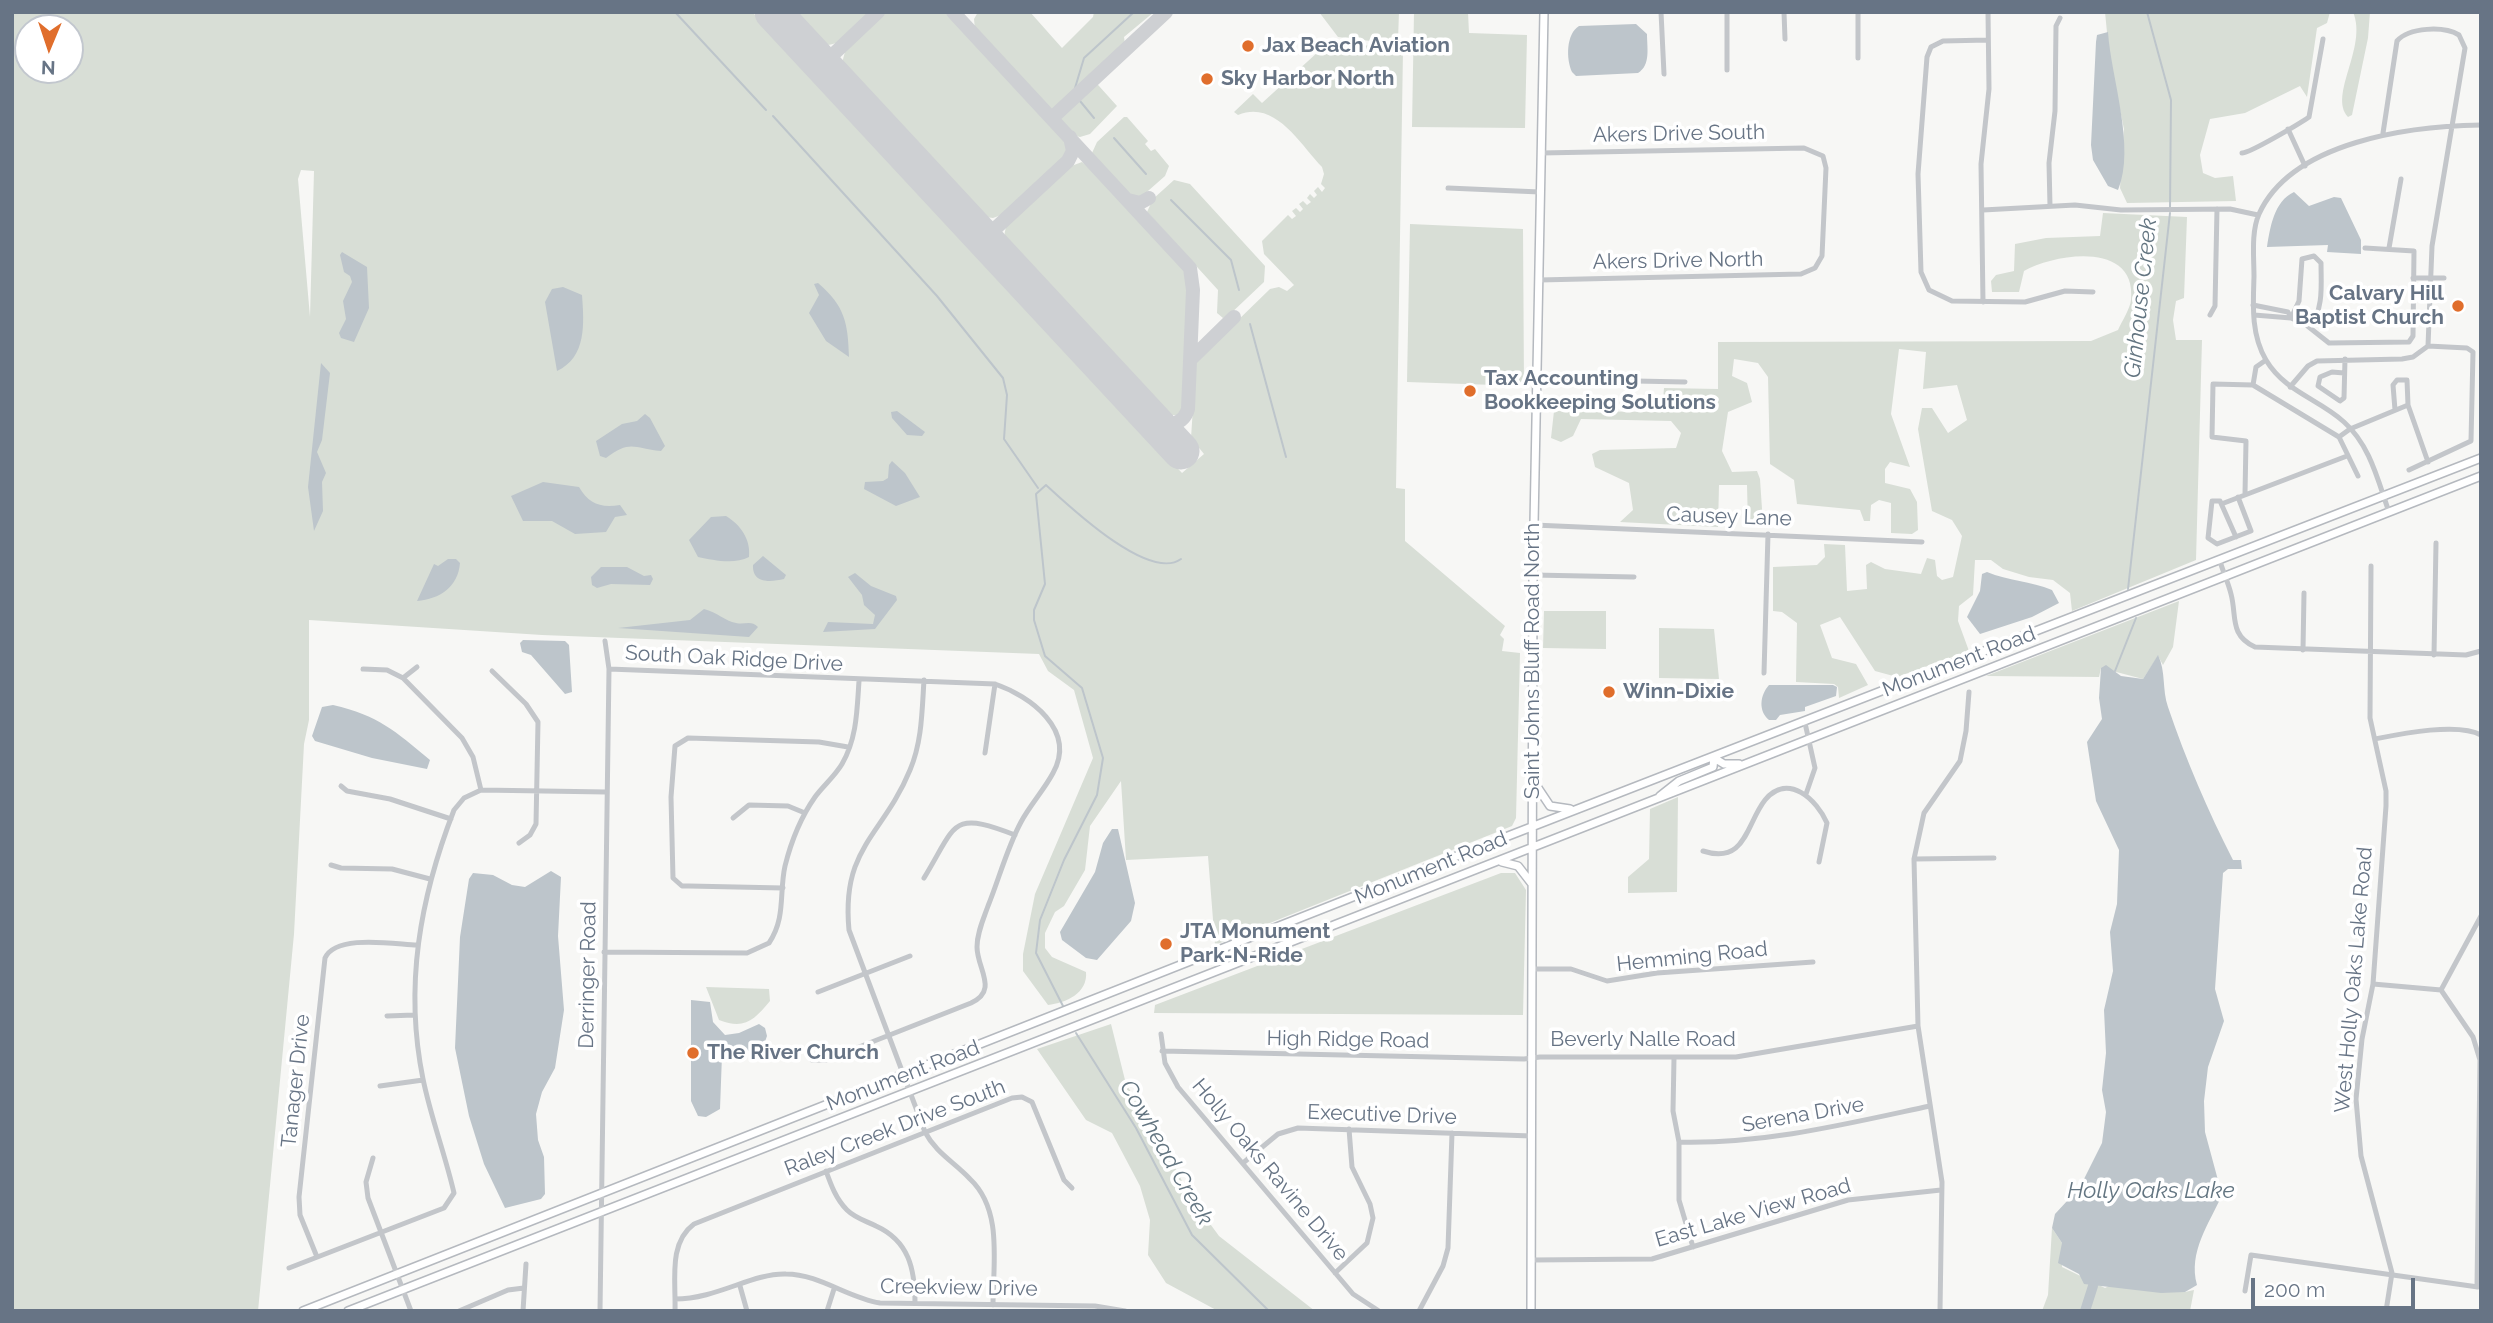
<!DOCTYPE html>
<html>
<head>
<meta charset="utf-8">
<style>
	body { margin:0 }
	#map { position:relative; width:2493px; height:1323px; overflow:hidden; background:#f7f7f5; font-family:Raleway,sans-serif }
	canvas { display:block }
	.frame { position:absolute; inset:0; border:14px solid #677485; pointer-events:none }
	.north { position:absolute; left:14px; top:14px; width:70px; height:70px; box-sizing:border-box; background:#fff; border:2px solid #c2c7ce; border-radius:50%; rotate:182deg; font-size:19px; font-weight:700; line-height:28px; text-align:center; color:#677485 }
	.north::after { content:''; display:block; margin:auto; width:24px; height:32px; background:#e06e2c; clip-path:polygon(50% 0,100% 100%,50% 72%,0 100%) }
	.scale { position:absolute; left:2251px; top:1278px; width:164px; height:32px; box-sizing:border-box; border:4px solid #677485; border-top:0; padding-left:9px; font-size:21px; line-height:24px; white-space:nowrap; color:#677485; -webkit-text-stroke:5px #fff; paint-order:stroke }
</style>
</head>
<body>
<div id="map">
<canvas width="2493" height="1323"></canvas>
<div class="frame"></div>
<div class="north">N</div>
<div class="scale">200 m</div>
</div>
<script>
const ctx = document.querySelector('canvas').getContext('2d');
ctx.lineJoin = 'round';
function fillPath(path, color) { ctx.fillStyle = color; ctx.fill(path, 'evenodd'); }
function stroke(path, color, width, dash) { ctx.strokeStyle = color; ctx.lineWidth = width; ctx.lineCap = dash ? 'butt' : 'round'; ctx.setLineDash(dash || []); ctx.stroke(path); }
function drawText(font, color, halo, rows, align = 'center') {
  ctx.font = font + ' Raleway,sans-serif'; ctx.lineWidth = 7; ctx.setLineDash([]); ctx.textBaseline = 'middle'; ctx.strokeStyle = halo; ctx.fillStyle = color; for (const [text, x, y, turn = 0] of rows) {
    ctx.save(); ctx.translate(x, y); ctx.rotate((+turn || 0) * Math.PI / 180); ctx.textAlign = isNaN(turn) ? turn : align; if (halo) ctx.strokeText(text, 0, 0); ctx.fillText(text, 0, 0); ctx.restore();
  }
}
fillPath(new Path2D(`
	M12,12H752L1182,473L1204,454L1191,438L1196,361L1270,289L1279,287L1287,291L1294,285L1264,254L1262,241L1288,215L1292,219L1296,216L1292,211L1296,208L1300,212L1303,209L1299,204L1303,201L1307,205L1311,202L1307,198L1310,194L1314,198L1317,195L1314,191L1318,187L1322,192L1325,188L1321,184L1324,174L1322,167C1300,144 1275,99 1238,115L1234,112L1253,94L1262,103L1330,41L1403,50L1396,488L1405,489V541L1505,626L1500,635L1504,639L1502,651L1520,653L1516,818L1512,826L1215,945L1208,856L1126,860L1121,781L1090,826L1085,870L1064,906L1055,912L1045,933V948L1052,957L1086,972C1088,993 1066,1003 1048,1005L1023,971V954L1035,894L1093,758L1074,690L1048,671L1039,654L542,635L309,620V720L304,744L294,934L258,1311H12ZM28,28H70V70H28ZM301,170L314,171L310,317L298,179Z
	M794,12H872C859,24 844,46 825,45Z
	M884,12H947L1063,137L1068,148L1065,156L1004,214L993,218L985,217L842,63L846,48Z
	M978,12H1030L1062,48L1093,17L1094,12H1154L1124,37L1125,44L1090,76L1117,106L1090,134L1080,137L1073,135L975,30L974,19Z
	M1319,12H1399L1398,40L1395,44L1338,37Z
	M1414,12H1468L1469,33L1527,35L1525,128L1412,127Z
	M2105,12H2330L2327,23L2317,28L2307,97L2300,86L2245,113L2210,119L2200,155L2203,173L2215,178L2233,176L2236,201L2127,203L2120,188L2124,129L2110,63Z
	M2353,12H2370L2368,38L2352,115L2348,117C2328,95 2368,47 2353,12Z
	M1124,117H1127L1148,141L1145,144L1151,151L1155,149L1169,166L1165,176L1140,198L1130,196L1092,153L1097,142Z
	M1082,162L1098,174L1187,273L1184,410L1178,415H1170L1004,237L1006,226L1066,168Z
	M1174,180L1190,184L1265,266L1264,282L1227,317L1223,318L1217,313L1218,290L1147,212L1153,199Z
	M2103,213L2187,217L2184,298L2176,301L2173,320L2176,340H2202L2196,560L2072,611L2070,593L2053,580L2029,577L2003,569L1991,560H1975L1973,595L1959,606L1958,621L1969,651L1897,677L1875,671L1840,617L1820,625L1832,658L1856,664L1868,685L1839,698L1838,687L1834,684L1796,682L1797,623L1782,612L1773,611V567L1817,565L1825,557L1824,544L1845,545L1847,591L1867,589L1866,565L1871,562L1885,569L1921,574L1927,558L1935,560L1937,576L1942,580L1953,577L1962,536L1952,520L1932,511L1918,429L1922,408H1932L1948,433L1967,420L1957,385L1923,389L1926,352L1899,349L1891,414L1910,467L1890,462L1885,469V483L1910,489L1917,502L1918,530L1912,534L1891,533V503L1879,500L1871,505L1870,521H1864L1860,510L1797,504L1794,480L1770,464L1768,377L1758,363L1734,359L1732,376L1747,383L1752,402L1728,412L1722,451L1732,472L1757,471L1760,479L1763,524L1759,527L1748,526L1747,485H1719L1718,527L1620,522L1633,510L1629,483L1595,467L1592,454L1600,450L1676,448L1681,433L1671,421L1581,419L1573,436L1561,442L1551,438L1554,411L1662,412L1664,388L1718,389V342L2091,341L2118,330C2122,321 2130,309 2131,300C2137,241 2056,253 2024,271L2019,292H1992L1991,281L1996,275L2014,271L2015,244L2046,238L2100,236Z
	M1410,224L1523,229L1524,386L1407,382Z
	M2179,601L2173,647L2163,665L2158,656L2143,679L2101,668L2099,677L1986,676Z
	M1544,611H1606V649L1543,648Z
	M1659,628L1714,629L1719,679L1659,678Z
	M1678,797L1677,892L1628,893V877L1649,859L1650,809Z
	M1501,873H1515L1526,890L1523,1015L1154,1013L1155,1005Z
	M706,987L769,989L770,1001C754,1020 745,1030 719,1020Z
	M1111,1024L1126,1084L1163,1143L1189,1195L1219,1236L1315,1311H1218L1166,1283L1148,1255L1150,1220L1140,1186L1112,1133L1086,1120L1037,1049Z
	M2052,1228L2062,1243V1267L2105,1288L2111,1285L2185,1292L2194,1290L2190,1311H2042L2048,1295Z`), '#d8ded6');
fillPath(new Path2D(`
	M1636,24L1647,34C1647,48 1651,65 1638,73L1576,76L1572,72C1566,59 1566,34 1579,26Z
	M2108,32C2111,78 2136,147 2118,190L2108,186L2093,160L2091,145L2096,42L2097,35Z
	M2294,192L2309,206L2334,197L2341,198L2361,240V254L2327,252L2328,245L2267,247C2270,228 2274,201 2294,192Z
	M342,252L367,267L369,308L354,342L341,338L339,333L346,319L343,301L352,282L350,276L344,272L340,255Z
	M818,283C845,306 848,323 849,357L826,341L809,313L819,295L814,284Z
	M563,287L582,295C584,323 587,357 557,371L545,302L552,289Z
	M321,363L330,373L322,440L317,452L326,473L322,482L323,511L314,531L308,487Z
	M897,411L925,432L922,436L907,435L892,418L891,412Z
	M645,414L650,418L665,446L661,451C634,449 631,439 606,458L600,456L596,441L622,424L637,421Z
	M892,461L905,473L920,497L896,506L864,489L865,482L883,481L888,478L889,465Z
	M543,482L579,487C589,504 600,508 620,505L627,515L615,517L606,532L575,534L552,521H523L511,496Z
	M726,516C741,525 751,540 749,557C734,565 713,560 698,557L689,540L711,517Z
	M763,556L786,575L784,579C771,582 752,584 753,565Z
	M448,559H456L460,563C458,587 440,599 417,601L434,564L438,566Z
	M601,567H627L644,576L651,575L653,579L650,585L611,584L597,588L592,585L591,577Z
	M1987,572C2008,581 2031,581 2052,590L2059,603L2032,617L1980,634L1967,617L1980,591L1982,574Z
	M855,573L871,586L896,596L897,600L875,629L823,632L828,622L873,624L875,615L864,605L862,595L848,577Z
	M704,609C717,612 725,621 736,623C745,625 751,620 758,627L749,637L618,628L690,620Z
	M523,640L565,641L569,645L572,692L565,694L531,655L522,652L520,643Z
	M2158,655C2166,671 2162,690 2168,707C2186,760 2208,811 2233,860H2241L2242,869H2228L2223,873L2215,989L2224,1021L2208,1067L2204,1101L2205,1132L2222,1195C2209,1224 2188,1252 2197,1285L2185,1292L2161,1293L2084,1284L2079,1274L2058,1263L2062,1243L2052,1228L2055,1214L2080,1187L2102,1143L2106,1112L2102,1090L2106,1053L2104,1010L2113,971L2110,932L2117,904L2119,850L2096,801L2087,742L2102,719L2099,698L2101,668L2106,665L2121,676L2143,679Z
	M1769,685H1833L1837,687L1836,696L1805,707V711L1780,715L1776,720H1769C1758,711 1760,695 1769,685Z
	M333,705C379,716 394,730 430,760L427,769L372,758L315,741L312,736L322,707Z
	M1112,829H1118L1135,903L1131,921L1097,960L1086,958L1062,940L1060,932L1095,872L1103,843Z
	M551,871L561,877L558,936L564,1010L555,1068L542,1092L536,1114L538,1140L544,1157L545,1194L541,1199L505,1208L484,1164L469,1116L455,1048L460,937L469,879L473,873L493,875L512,885L525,887Z
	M691,1000L710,1002L713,1022L725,1035L739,1033L759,1024L765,1028L767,1036L762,1050L727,1052L722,1055L720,1109L706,1117L698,1116L691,1101Z`), '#bdc5cb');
stroke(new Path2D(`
	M675,12L766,110
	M2147,12L2171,100L2170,208
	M1075,88L1084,58L1134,12
	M1080,101L1094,118
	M773,116L937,296L1003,378L1007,395L1004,439L1038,488
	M1114,138L1146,174
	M1171,200L1231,260L1239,290
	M1250,324L1286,457
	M2128,589L2170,213
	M2115,671L2136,618
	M1063,1006L1036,953L1040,920L1064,860L1097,795L1103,758L1082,688L1045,656L1034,620V610L1045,584L1036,494L1046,485C1070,507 1149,582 1181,559
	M1076,1033L1136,1128L1192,1235L1269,1311`), '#bdc5cb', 2);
stroke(new Path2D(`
	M2085,1311L2093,1286`), '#bdc5cb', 10);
stroke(new Path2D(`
	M953,12L1190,268L1193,290L1188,409C1183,426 1169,425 1154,422
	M822,65L878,12
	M1052,118L1166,12
	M1128,200L1140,203L1149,198
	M984,239L1068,161L1073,151L1070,137
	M1190,360L1234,317`), '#ced0d3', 14);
stroke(new Path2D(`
	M773,12L1181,451`), '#ced0d3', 37);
const secondary = new Path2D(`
	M1714,758L1724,764H1739
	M1534,782L1550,806L1570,809
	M1660,796L1679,781L1713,767L1714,758
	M1502,862L1518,866L1532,884
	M303,1311L1449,859L2481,458
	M348,1311L2481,476
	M1531,1311L1533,575L1544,12`);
stroke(secondary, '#b5b9bf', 10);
stroke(new Path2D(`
	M1661,12L1664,74
	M1727,12V70
	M1784,12L1785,39
	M1988,40L1943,41L1931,47L1927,57L1918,174L1921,272L1929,290L1952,301L2025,302L2065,291L2093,292
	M1858,58V12
	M2288,129L2305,166
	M2242,153C2250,153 2299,124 2309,117L2323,39
	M1448,188L1540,192
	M2050,206L2049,163L2055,111L2056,26L2060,18
	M1983,210L2075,205L2121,210L2230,209L2258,215
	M2389,248L2401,179
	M2413,278H2444
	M1539,280L1801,274L1815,268L1822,256L1826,168L1823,156L1804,148L1541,153
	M1983,302L1981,164L1989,89L1988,12
	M2253,305L2288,312L2291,318L2305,324L2329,343L2409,342L2413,336L2414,251L2365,248
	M2210,315L2215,306L2217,209
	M2254,315L2291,318
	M2291,318L2299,301L2302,259L2314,256L2321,263C2321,285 2324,308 2310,327
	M2344,373L2332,372L2320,377L2318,386L2340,401L2344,398L2345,359
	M1536,379L1685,382
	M2253,385L2256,367L2266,360
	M2290,387L2308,366L2317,361L2402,359L2413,357L2428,346L2432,246L2465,48L2459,35C2444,26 2409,27 2397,41L2383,133
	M2395,410L2393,385L2397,380H2407L2408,405L2428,462
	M2339,437L2350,429L2408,405
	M2409,470L2471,441L2473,352L2467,348L2428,346
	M2245,494L2246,441L2212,437L2213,384L2253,385L2339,437L2358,476
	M2224,503L2347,456
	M2389,512C2378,481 2370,445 2344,422C2319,399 2285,392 2266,360C2251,335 2253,305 2254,277C2254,257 2251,232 2259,214C2292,141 2411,126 2481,125
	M1534,525L1922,542
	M2236,537L2220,501H2212L2208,538L2217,544L2251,531L2238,497
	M2220,561C2223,572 2228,582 2231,594C2237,616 2229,635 2255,647L2466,655L2481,651
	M2371,566L2370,718L2386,791V806L2373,984L2362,1039L2356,1099L2361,1156L2392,1273L2386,1311
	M1533,575L1634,577
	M2303,650L2304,593
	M2434,655L2436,543
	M363,669L387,670L403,678L462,738L473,757L481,790
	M609,669L995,684C1030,696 1077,730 1053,773C1044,790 1030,805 1021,822C1007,848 999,879 988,906C983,920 977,933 977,947C977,969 999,990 971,1003L826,1060H812
	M492,671L526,704L538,722L536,824L530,835L519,843
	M1764,673L1768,534
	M403,678L417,667
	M924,680C922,711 922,742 910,770C883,836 841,847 849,930L925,1132C936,1153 954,1162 970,1179C1003,1210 993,1263 993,1305
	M1805,723L1815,768L1806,794
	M2375,739C2400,734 2458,722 2481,735
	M985,753L995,684
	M341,786L347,791L390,799L451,819
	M733,818L749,805L788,806L805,813
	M1703,851C1746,865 1746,824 1765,800C1788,772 1817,800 1827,823L1819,862
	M1914,859L1994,858
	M331,865L341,868L392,869L430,879
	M924,878C957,824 950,810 1015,835
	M783,888L689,886H682L673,878L671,797L675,746L688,738L819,742L848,747
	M604,952L747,953L769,943C786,918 779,893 785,866C791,842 801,817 815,797C823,786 835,776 842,764C857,738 857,710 859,681
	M1534,969H1571L1607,981L1657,973L1813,962
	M2373,984L2441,990L2481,916
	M2441,990L2473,1037L2480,1060L2477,1287
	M818,992L910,956
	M387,1016L414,1015
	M1161,1034L1165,1063L1178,1087L1353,1294L1379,1311
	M1162,1051L1524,1059L1540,1057H1736L1918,1026
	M1674,1058L1673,1111L1679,1142V1200L1693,1247
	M380,1086L423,1080
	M1679,1142C1766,1144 1846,1124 1930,1106
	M373,1158L366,1182L368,1198L411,1311
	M1243,1163L1278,1134L1298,1128L1532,1136
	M826,1171C831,1185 836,1199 847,1210C855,1218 866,1221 876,1226C909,1241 915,1269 915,1303
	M317,1257L300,1215L299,1197L325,958C336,934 393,944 417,945
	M1532,1260L1652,1259L1848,1200L1941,1190
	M289,1268L444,1208L454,1193C445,1154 431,1118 423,1079C404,986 420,898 454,810L464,798L481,790L606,792
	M1335,1273L1367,1243L1373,1218L1370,1204L1352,1167L1349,1129
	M740,1286L747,1311
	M2245,1291L2251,1255L2478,1287
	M675,1299C717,1299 752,1273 786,1274C819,1274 848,1298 880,1303L1095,1306L1125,1311
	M459,1311L508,1290L524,1288
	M523,1311L526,1264
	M600,1311L609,669L605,641
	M675,1311C676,1281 668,1243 694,1224L1012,1098L1022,1097L1032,1102L1064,1180L1072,1188
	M827,1311L834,1289
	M1419,1311L1443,1266L1448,1248L1452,1133
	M1940,1311L1942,1182L1918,1026L1914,859L1924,813L1960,761L1966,731L1969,692`), '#c3c6ca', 5);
stroke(secondary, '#fff', 7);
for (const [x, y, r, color] of [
	[1248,46,7,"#e06e2c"],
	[1207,79,7,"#e06e2c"],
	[2458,306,7,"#e06e2c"],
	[1470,391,7,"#e06e2c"],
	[1609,692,7,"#e06e2c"],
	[1166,944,7,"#e06e2c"],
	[693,1053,7,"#e06e2c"]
]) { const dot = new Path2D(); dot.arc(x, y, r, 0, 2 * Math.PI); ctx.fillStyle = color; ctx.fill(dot); stroke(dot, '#fff', 2.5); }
drawText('bold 21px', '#677485', '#fff', [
	["Jax Beach Aviation",1262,46],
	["Sky Harbor North",1221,79],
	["Calvary Hill",2444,294,"right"],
	["Baptist Church",2444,318,"right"],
	["Tax Accounting",1484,379],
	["Bookkeeping Solutions",1484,403],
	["Winn-Dixie",1623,692],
	["JTA Monument",1180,932],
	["Park-N-Ride",1180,956],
	["The River Church",707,1053]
], 'left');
drawText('21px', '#677485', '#fff', [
	["Akers Drive South",1679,134,-1],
	["Akers Drive North",1678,261,-1],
	["Causey Lane",1729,517,2],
	["South Oak Ridge Drive",734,659,3],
	["Saint Johns Bluff Road North",1533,661,-90],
	["Monument Road",1959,662,-21],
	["Monument Road",1431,868,-22],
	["Hemming Road",1692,957,-6],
	["Derringer Road",588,975,-89],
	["West Holly Oaks Lake Road",2354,980,-85],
	["High Ridge Road",1348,1040,1],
	["Beverly Nalle Road",1643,1040],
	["Monument Road",903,1076,-21],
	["Tanager Drive",296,1081,-84],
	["Executive Drive",1382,1115,2],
	["Serena Drive",1803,1115,-10],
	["Raley Creek Drive South",895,1128,-21],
	["Holly Oaks Ravine Drive",1270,1170,50],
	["East Lake View Road",1753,1213,-16],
	["Creekview Drive",959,1288,1]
]);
drawText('italic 23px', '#637581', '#fff', [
	["Ginhouse Creek",2141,298,-84],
	["Cowhead Creek",1166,1153,60],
	["Holly Oaks Lake",2151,1191]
]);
</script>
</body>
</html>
